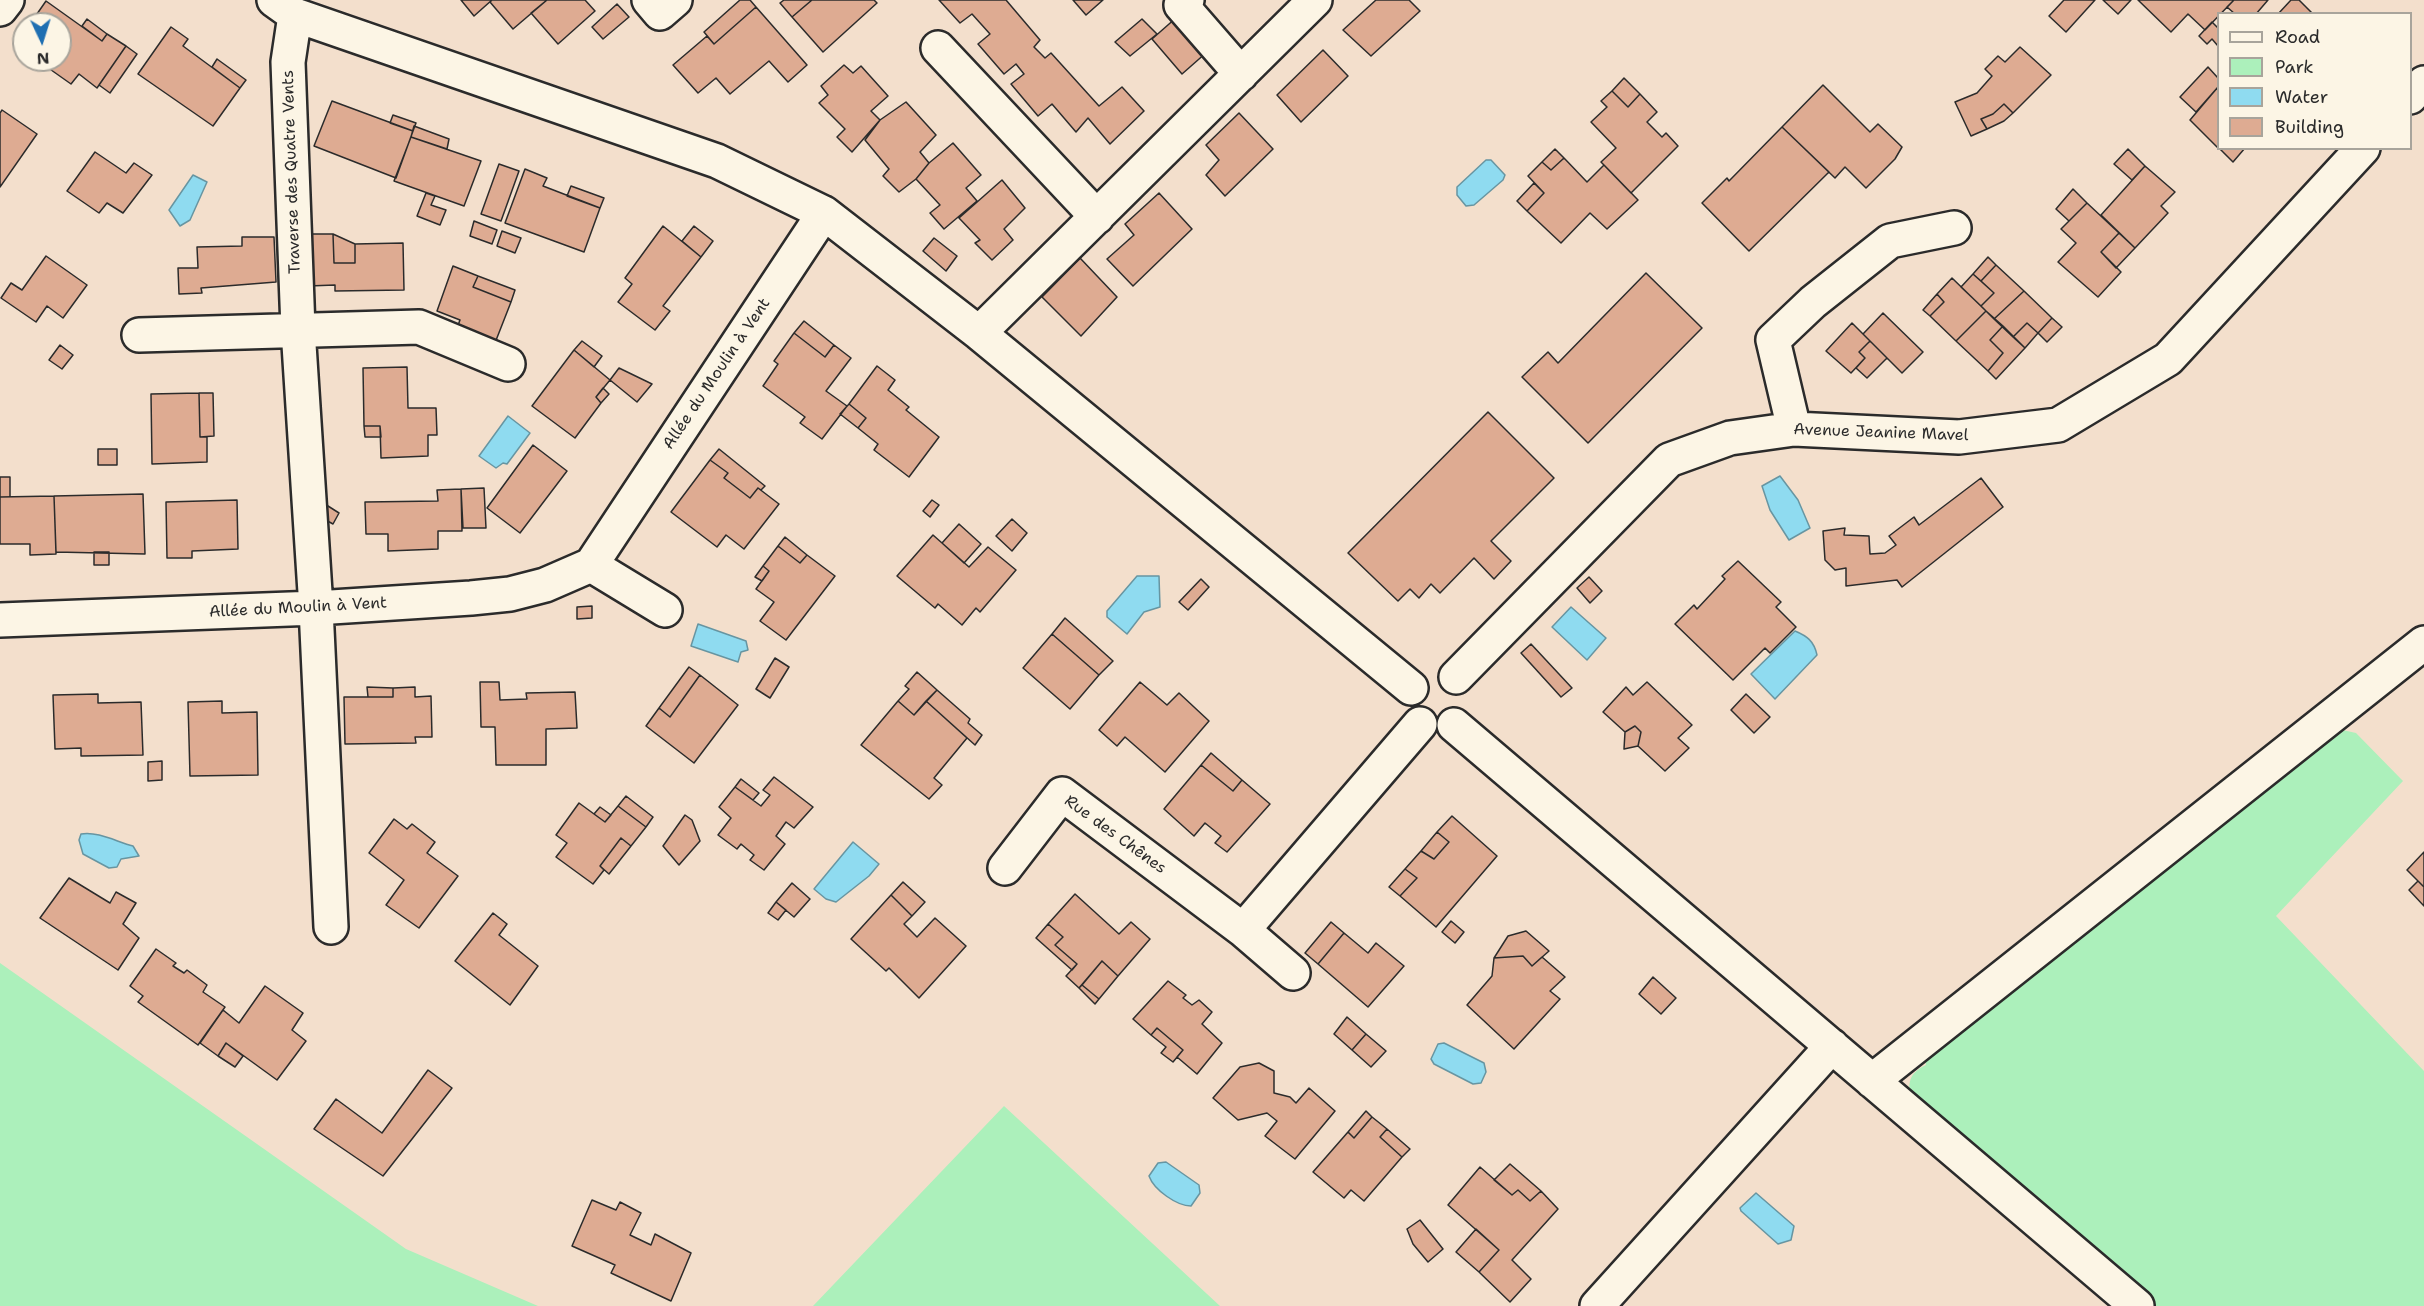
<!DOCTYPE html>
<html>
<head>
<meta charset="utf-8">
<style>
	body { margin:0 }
	#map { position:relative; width:2424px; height:1306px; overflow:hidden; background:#f3dfcc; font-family:"Shantell Sans",sans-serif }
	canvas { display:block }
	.legend { position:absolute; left:2217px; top:12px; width:195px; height:138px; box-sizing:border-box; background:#fcf5e5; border:2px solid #a8a49b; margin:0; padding:8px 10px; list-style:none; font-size:18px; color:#2b2b2b }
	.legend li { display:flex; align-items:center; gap:12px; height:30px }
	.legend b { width:30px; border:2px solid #a8a49b }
	.north { position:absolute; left:12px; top:12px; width:60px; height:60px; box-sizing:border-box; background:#fcf5e5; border:2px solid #a8a49b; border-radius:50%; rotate:176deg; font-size:16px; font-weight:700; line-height:24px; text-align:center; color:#2b2b2b }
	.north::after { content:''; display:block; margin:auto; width:21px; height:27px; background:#1f6fb2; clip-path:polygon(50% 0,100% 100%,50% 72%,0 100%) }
</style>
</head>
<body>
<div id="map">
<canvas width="2424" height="1306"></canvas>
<ul class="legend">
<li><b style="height:8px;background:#fcf5e5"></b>Road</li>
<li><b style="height:16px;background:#acf0bb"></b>Park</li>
<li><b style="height:16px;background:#8fdbf0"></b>Water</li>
<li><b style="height:16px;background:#deab92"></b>Building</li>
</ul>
<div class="north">N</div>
</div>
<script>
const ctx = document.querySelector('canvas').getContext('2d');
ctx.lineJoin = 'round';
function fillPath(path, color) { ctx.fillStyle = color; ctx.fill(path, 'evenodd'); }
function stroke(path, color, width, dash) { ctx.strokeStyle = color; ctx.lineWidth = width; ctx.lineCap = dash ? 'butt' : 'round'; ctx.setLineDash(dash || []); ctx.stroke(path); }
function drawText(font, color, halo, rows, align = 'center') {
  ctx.font = font + ' "Shantell Sans",sans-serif'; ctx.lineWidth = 6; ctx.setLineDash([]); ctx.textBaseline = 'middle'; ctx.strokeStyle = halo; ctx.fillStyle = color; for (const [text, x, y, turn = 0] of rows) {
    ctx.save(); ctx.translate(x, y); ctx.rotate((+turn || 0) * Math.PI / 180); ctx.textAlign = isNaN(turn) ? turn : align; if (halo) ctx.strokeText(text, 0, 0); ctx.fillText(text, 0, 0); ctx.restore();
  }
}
fillPath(new Path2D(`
	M2338,729L2356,733L2403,781L2276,916L2424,1071V1306H2153L1921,1098L1912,1106C1908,1086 1906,1074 1926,1065L1925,1058L2133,895Z
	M0,963L406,1249L538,1306H0Z
	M1004,1106L1220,1306H813Z`), '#acf0bb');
const water = new Path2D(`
	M1486,160H1491L1505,175L1503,180L1474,205L1466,206L1457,195V187Z
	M193,175L207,182L190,220L180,226L169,210Z
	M508,416L530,433L507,464L503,463L496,468L479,456Z
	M1780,476L1798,500L1810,528L1789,540L1770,510L1762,486Z
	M1137,576H1159L1160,607L1144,612L1127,634L1107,617V611Z
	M1571,607L1606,638L1587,660L1552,627Z
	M698,624L746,641L748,650L741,652L738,662L691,646Z
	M1795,631C1807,636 1814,641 1817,655L1775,699L1751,674Z
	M81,834C98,831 117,842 133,846L139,856L121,859L117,867L109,868L83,854L79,840Z
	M853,842L879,864L869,876L836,902L826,899L814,889Z
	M1444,1043L1484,1063L1486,1072L1481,1083L1473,1084L1434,1064L1431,1059L1438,1044Z
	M1166,1162L1199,1185L1200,1193L1191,1206C1177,1206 1154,1190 1149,1176L1158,1163Z
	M1756,1193L1794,1226L1791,1240L1778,1244L1741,1211L1740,1208Z`);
fillPath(water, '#8fdbf0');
stroke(water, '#6795a1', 1.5);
const building = new Path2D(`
	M461,0H492L474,16Z
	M492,0H547L513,29L490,2Z
	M547,0H585L595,11L558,44L531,13Z
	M740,0H750L756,7L714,44L704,32Z
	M784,0H812L792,17L780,3Z
	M812,0H874L877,3L823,52L792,17Z
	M939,0H1006L1040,40L1034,47L1045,58L1051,53L1099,106L1122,87L1144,111L1110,144L1088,118L1076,132L1052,104L1038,116L1011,84L1024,74L1016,64L1004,74L978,44L990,34L972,14L960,23Z
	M1073,0H1103L1086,15Z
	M1376,0H1409L1420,11L1371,56L1343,30Z
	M2064,0H2095L2066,32L2049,16Z
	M2103,0H2131L2118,14Z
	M2138,0H2234L2205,30L2188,14L2171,32Z
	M2234,0H2268L2256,14H2235L2227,7Z
	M2291,0H2299L2313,14H2278Z
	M46,1L102,41L107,34L126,46L97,88L79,74L71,84L37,60H60V24H30Z
	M617,4L629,17L603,39L592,27Z
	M756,7L807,65L788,82L769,61L730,94L716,78L698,93L673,65L707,36L714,44Z
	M1177,17L1207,52L1182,74L1152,39Z
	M87,19L107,34L102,41L82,26Z
	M1142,19L1157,34L1130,56L1115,42Z
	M2212,22L2218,28V46L2212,39L2207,44L2199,36Z
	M171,27L188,39L183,46L240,88L213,126L138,74Z
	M126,46L137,54L110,93L99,85Z
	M2020,47L2051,75L2013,113L2004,104L1993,114L1981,119L1987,129L1971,136L1955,102L1977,93L1992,76L1985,69L1998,56L2005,62Z
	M1323,50L1348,76L1301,122L1277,95Z
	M217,59L246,80L240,88L212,67Z
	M844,65L853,73L861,66L888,96L871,111L880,120L852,152L837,137L845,129L819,103L828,95L821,86Z
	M2208,67L2218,78V87L2196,112L2180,97Z
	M1624,78L1640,94L1628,107L1612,91Z
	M1823,85L1870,132L1878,124L1902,147L1895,159L1866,188L1845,167L1835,178L1782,127Z
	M2218,87V148L2190,120Z
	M1612,91L1628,107L1640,94L1657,112L1647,122L1662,137L1666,133L1678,146L1631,193L1601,162L1616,148L1591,122L1607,107L1601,101Z
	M332,101L413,131L396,178L314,146Z
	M906,102L936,135L920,152L929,163L916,179L899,192L883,176L889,169L865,140L880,120Z
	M2004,104L2013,113L2004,121L1987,129L1981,119L1993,114Z
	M2,110L37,134L0,187V113Z
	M1239,113L1273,149L1225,196L1206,175L1219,160L1206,145Z
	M393,115L416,123L413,131L390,123Z
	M414,126L449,139L447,149L411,137Z
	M1782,127L1829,172L1749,251L1702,203L1727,178L1729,181Z
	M411,137L481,161L464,206L394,181Z
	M953,143L981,175L966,188L977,201L944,229L930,213L940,205L916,179L929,163Z
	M2219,148H2245L2233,162Z
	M1555,149L1564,158L1551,170L1542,162Z
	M2128,149L2145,166L2132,180L2114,164Z
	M95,152L126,173L134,163L152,175L123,213L107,203L99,213L67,191Z
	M1564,158L1587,182L1604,165L1638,200L1607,229L1590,213L1561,243L1527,211L1544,193L1528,176L1542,162L1551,170Z
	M499,164L519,171L501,221L481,214Z
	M2145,166L2175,192L2161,206L2168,213L2135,248L2101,215Z
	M525,169L547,178L543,186L600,208L584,252L505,223Z
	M1002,180L1025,208L1004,229L1013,240L992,260L975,243L980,240L959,218Z
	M1534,183L1544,193L1527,211L1517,201Z
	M571,186L604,198L600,208L567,196Z
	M2073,189L2087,203L2069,221L2056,209Z
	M426,193L435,196L431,205L446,210L440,225L417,216Z
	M1159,193L1192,229L1133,286L1107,259L1134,235L1125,224Z
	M2087,203L2119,233L2101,252L2121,272L2098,297L2058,262L2076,243L2061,229Z
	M474,221L497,230L492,244L470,236Z
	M663,226L701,257L663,306L670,311L655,330L618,302L632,284L625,278Z
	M694,226L713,241L701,257L682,241Z
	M502,231L521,238L515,253L497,246Z
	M2119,233L2135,248L2116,268L2101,252Z
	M306,234H333L334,263H355V244L403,243L404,290L335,291V285L308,286Z
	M333,234L355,244V263H334Z
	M242,237H274L276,282L201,288L202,293L179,294L178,268H198L197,247L242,246Z
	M934,238L957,256L946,271L923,251Z
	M46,256L87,285L63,318L47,306L36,322L1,298L11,283L22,290Z
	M1988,257L1996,265L1981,281L1973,274Z
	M1080,258L1117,297L1081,336L1042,297Z
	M1996,265L2024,291L1994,319L1981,306L1994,293L1981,281Z
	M453,266L478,276L473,287L511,302L493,348L455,333L460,320L437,311Z
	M1646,273L1702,328L1588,443L1522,377L1548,352L1558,363Z
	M1973,274L1994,293L1981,306L1961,287Z
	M478,276L515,290L511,302L473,287Z
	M1952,278L1986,311L1956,341L1930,316L1944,302L1937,294Z
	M2024,291L2052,318L2038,333L2027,323L2013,337L1994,319Z
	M1937,294L1944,302L1930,316L1923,310Z
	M1986,311L2003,326L1990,340L2003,353L1988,371L1956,341Z
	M1883,313L1923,352L1902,373L1863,334Z
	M2052,318L2062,327L2047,342L2038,333Z
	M804,321L834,345L825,357L794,333Z
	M1852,323L1870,341L1859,352L1865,358L1851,373L1826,351Z
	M2027,323L2038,333L2025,348L2013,337Z
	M2003,326L2025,348L1996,379L1988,371L2003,353L1990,340Z
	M794,333L825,357L834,345L851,358L826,391L847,406L822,439L800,423L805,417L763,386L778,364L774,361Z
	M582,341L602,356L594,367L574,350Z
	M1870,341L1887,358L1867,378L1856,368L1865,358L1859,352Z
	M60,345L73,355L62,369L49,360Z
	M574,350L610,380L596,397L601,403L575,438L532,406Z
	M877,366L895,380L888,390L909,407L906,410L939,437L909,477L874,450L878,444L858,428L866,418L849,404Z
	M407,367L408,408H436L437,435H428V456L381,458L380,426H364L363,368Z
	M619,368L652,384L637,402L610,380Z
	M603,388L609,394L601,403L596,397Z
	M199,393L200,437H207V462L152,464L151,394Z
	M199,393H213L214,436L200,437Z
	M849,404L866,418L858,428L840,414Z
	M1488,412L1554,478L1491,541L1511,561L1494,579L1474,558L1440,593L1431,584L1419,598L1410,589L1398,601L1348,553Z
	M364,426H380L381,437H365Z
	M533,445L567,471L520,533L487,508Z
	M98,449H117V465H98Z
	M719,449L765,486L761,490L758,488L750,498L724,478L728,473L710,460Z
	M710,460L728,473L724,478L750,498L758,488L779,504L744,549L726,535L717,547L671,512Z
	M0,477H10V497H0Z
	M1981,478L2003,507L1902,587L1897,580L1846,586V568L1835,570L1825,560L1823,531L1845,528L1844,535L1869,536L1870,554L1885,553L1896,545L1889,536L1914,517L1919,525Z
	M484,488L486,528H463L461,489Z
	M461,489L462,531H438V549L388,551V534H366L365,502L438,501L437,490Z
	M143,494L145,554L56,552L54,496Z
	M54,496L56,554L30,555V544H0V497Z
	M237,500L238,549L192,551V558H167L166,502Z
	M932,500L939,505L930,517L923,511Z
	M328,506L339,513L333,524L322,518Z
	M1012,519L1027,533L1012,551L996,536Z
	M959,524L981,544L964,563L942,543Z
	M933,535L969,567L988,547L1016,570L980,612L976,608L962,625L938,604L935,608L897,576Z
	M785,537L807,555L800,563L778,546Z
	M778,546L800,563L807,555L835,576L786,640L760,621L774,602L756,589L769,571L763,566Z
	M94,552H109V565H94Z
	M1738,561L1781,602L1776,607L1796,627L1770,653L1765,648L1733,680L1675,624L1694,605L1697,609L1725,579L1722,576Z
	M763,566L769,571L762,581L755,577Z
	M1589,577L1602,591L1590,603L1577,588Z
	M1201,579L1209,587L1188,610L1179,602Z
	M592,606V618L577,619V607Z
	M1065,618L1113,661L1099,675L1052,634Z
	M1052,634L1099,675L1070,709L1023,668Z
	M1531,644L1572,688L1561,697L1521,653Z
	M775,658L789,667L770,698L756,689Z
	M689,667L700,675L670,717L659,708Z
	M917,672L937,690L914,715L898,701L909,689L905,686Z
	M700,675L738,705L694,763L646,726L659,708L670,717Z
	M480,682H499L500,700L527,699L526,693L575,692L577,728L546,729V765H496L495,727H481Z
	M1140,682L1167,705L1179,693L1209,721L1165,772L1125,737L1117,746L1099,730Z
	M1647,682L1692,725L1678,738L1689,748L1665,771L1638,746L1641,732L1635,726L1625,732L1603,712L1626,687L1633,695Z
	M367,687L393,688V697H368Z
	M415,687V697L431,696L432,737H415L416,743L345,744L344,697H393V688Z
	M937,690L970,719L968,723L982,735L975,745L926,701Z
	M98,694V703L141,702L143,755L81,756V748L55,749L53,695Z
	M1746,694L1770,717L1754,733L1731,710Z
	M222,701V713L257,712L258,775L190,776L188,702Z
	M898,701L914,715L926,701L967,738L934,778L942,785L929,799L861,745Z
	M1635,726L1641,732L1638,746L1624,749L1625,732Z
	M1211,753L1242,780L1233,791L1201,765Z
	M162,761V780L148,781V762Z
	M1201,765L1233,791L1242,780L1270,804L1227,852L1215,843L1221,836L1205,823L1194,836L1164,809Z
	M774,777L813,807L794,828L786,822L776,836L785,844L764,870L750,860L754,855L741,844L737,849L718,835L731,818L719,807L735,787L761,806L770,795L763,790Z
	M741,779L759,793L753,800L735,787Z
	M626,796L653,817L646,827L618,806Z
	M579,803L605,822L618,806L646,827L631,846L621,838L600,866L604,870L593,884L556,857L567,843L556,835Z
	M600,807L611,815L605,822L594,814Z
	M685,815L692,820L700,841L679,865L663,846Z
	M1452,816L1497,856L1436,927L1400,896L1417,878L1405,869L1421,851L1434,859L1449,842L1437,832Z
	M394,819L407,829L412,824L435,842L427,853L458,876L419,928L386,905L404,880L369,853Z
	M1437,832L1449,842L1434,859L1421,851Z
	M621,838L631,846L609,874L600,866Z
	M2424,852V887L2407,870Z
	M1405,869L1417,878L1400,896L1389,887Z
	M69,878L110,903L116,892L136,903L123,924L139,938L118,970L40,918Z
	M2418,881L2424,887V906L2409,890Z
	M903,882L925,902L912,916L891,895Z
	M792,883L810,899L794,917L776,902Z
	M1075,894L1119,934L1131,922L1150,939L1118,976L1102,961L1079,988L1066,976L1077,964L1055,945L1063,937L1048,924Z
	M891,895L912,916L904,924L917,937L935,918L966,946L919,998L889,968L886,971L851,939Z
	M776,902L786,910L778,920L768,913Z
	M493,913L507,924L499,935L538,966L510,1005L455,961Z
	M1451,921L1464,932L1455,943L1442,932Z
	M1331,922L1344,933L1318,964L1305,953Z
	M1048,924L1063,937L1055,945L1077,964L1072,970L1036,938Z
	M1526,931L1549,951L1532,966L1523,956L1494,958L1508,936Z
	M1344,933L1368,953L1376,943L1404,966L1368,1007L1318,964Z
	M156,949L176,963L173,966L184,973L187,970L207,985L203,992L225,1007L198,1045L138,1002L143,996L130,986Z
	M1523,956L1532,966L1542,957L1565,977L1550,991L1560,999L1514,1049L1467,1005L1492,976L1494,958Z
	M1102,961L1118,976L1099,999L1082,985Z
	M1653,977L1676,998L1661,1014L1639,994Z
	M1168,981L1186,995L1183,998L1192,1005L1199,1000L1212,1012L1202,1024L1222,1043L1197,1074L1177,1057L1183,1050L1157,1028L1151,1035L1133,1019Z
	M1082,985L1099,999L1095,1004L1079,988Z
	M265,986L303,1013L292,1030L306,1041L277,1080L226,1043L218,1056L200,1043L223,1010L239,1023Z
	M1347,1017L1366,1034L1352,1050L1334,1034Z
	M1157,1028L1183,1050L1173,1062L1161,1053L1166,1047L1151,1035Z
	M1366,1034L1386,1051L1371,1067L1352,1050Z
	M226,1043L243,1056L235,1067L218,1056Z
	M1259,1063L1274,1071V1093L1290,1097L1296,1103L1309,1088L1335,1111L1295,1159L1265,1136L1277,1121L1267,1113L1238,1120L1213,1098L1240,1067Z
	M428,1070L452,1088L383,1176L314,1129L336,1099L382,1133Z
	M1366,1111L1372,1117L1354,1138L1348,1132Z
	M1372,1117L1387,1129L1380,1137L1402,1157L1364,1201L1351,1190L1344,1198L1313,1172L1348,1132L1354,1138Z
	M1387,1129L1410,1149L1402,1157L1380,1137Z
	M1510,1164L1541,1191L1530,1201L1518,1190L1512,1195L1494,1180Z
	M1480,1167L1512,1195L1518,1190L1530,1201L1541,1191L1558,1209L1512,1260L1531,1279L1510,1302L1479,1272L1499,1250L1448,1205Z
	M592,1200L616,1210L620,1202L641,1213L630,1235L651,1245L655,1234L691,1253L671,1301L611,1273L615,1265L572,1246Z
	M1420,1220L1443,1249L1428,1262L1413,1244L1407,1229Z
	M1476,1229L1499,1250L1479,1272L1456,1252Z`);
fillPath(building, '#deab92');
stroke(building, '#2b2b2b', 1.5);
const minor = new Path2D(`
	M274,0L295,15L717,161L824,213L979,333L1411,688
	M649,0L660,13L675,0
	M1187,0L1181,5L1241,74
	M0,9L7,0
	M295,15L288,62L298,329L316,608L331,927
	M938,48L1097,217
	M2410,97L2424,83
	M979,333L1315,0
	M139,335L419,327L508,364
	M1794,429L1773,340L1813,302L1890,241L1954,228
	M591,565L665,610
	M0,620L316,608L471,598L510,594L545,585L591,565L824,213
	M1456,677L1669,460L1730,438L1794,429L1959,437L2058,425L2168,359L2363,148
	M1454,725L2137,1306
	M1005,868L1062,794L1243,930
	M1293,973L1243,930L1420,724
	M1872,1081L2424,643
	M1597,1306L1832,1046`);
stroke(minor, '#2b2b2b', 38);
stroke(minor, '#fcf5e5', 33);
drawText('16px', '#2b2b2b', '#fcf5e5', [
	["Traverse des Quatre Vents",292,172,-92],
	["Allée du Moulin à Vent",717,374,-56],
	["Avenue Jeanine Mavel",1881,433,2],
	["Allée du Moulin à Vent",298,608,-3],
	["Rue des Chênes",1115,835,36]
]);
</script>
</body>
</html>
